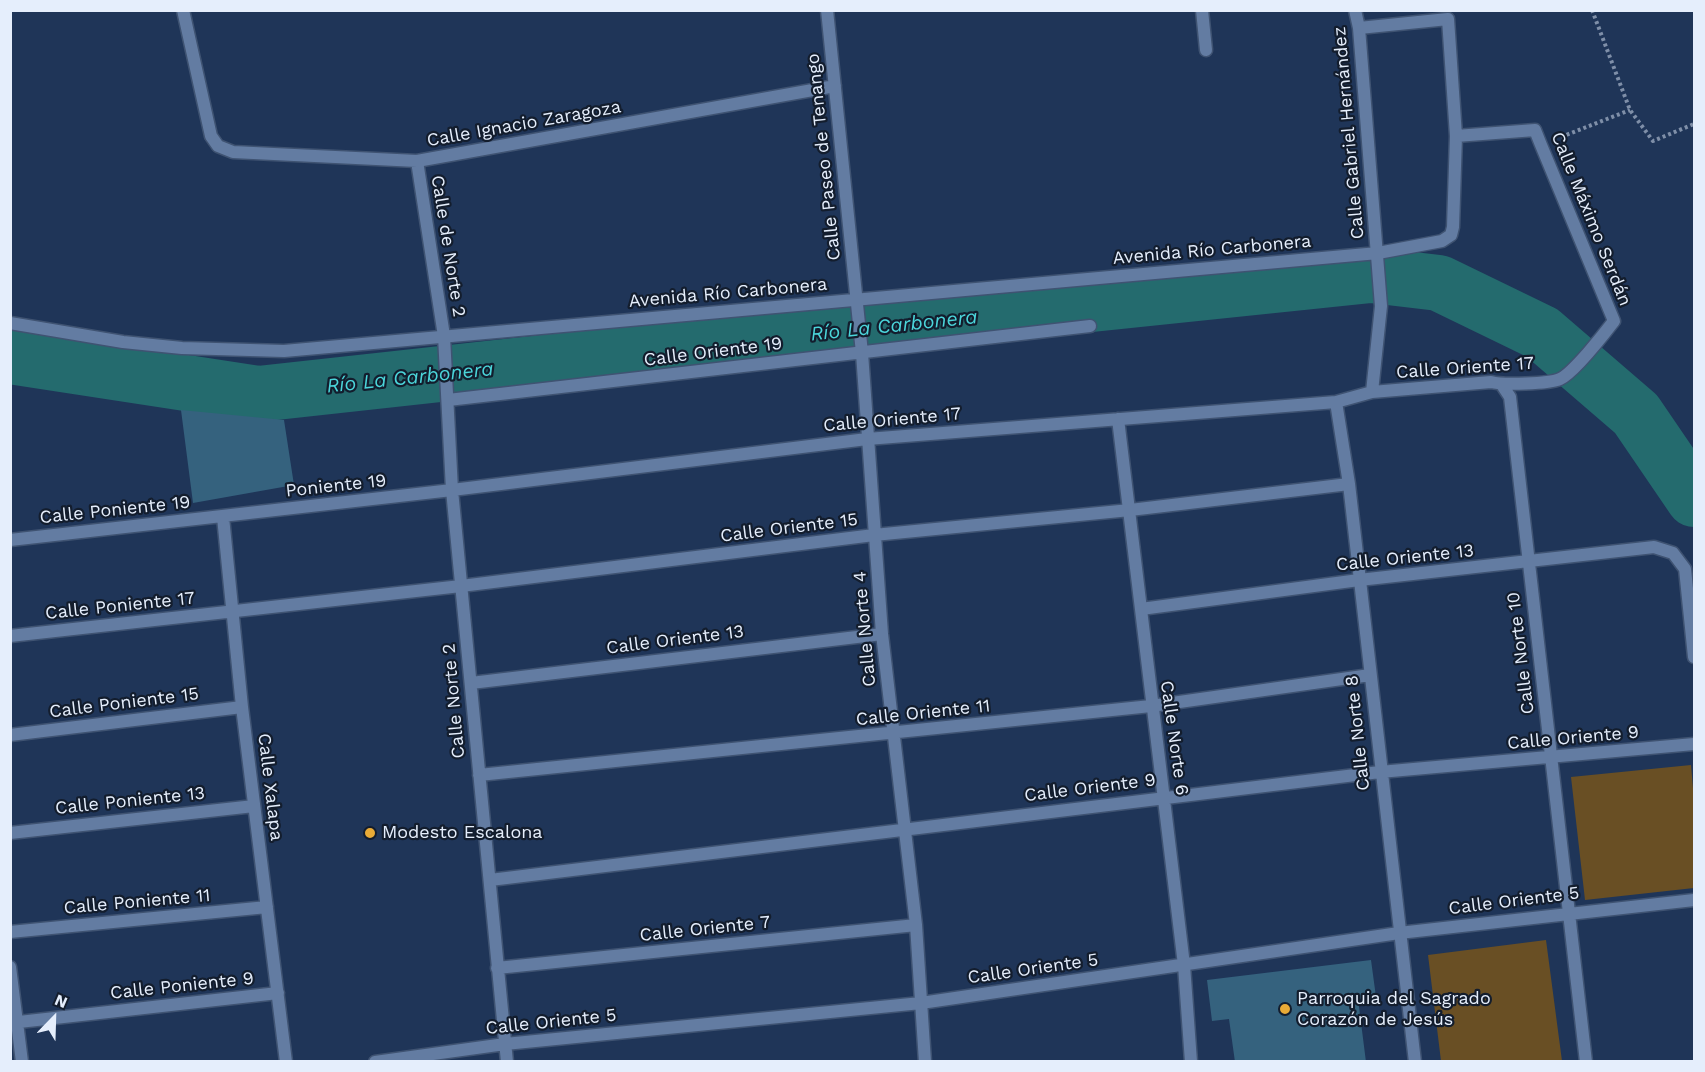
<!DOCTYPE html>
<html>
<head>
<meta charset="utf-8">
<style>
	body { margin:0 }
	#map { position:relative; width:1705px; height:1072px; overflow:hidden; background:#1f3558; font-family:"Work Sans",sans-serif }
	canvas { display:block }
	.frame { position:absolute; inset:0; border:12px solid #e5eefc; pointer-events:none }
	.north { position:absolute; left:24px; top:988px; width:60px; height:60px; -webkit-text-stroke:4px #131d2d; paint-order:stroke; rotate:23deg; font-size:16px; font-weight:700; line-height:24px; text-align:center; color:#e5eefc }
	.north::after { content:''; display:block; margin:auto; width:21px; height:27px; background:#e5eefc; clip-path:polygon(50% 0,100% 100%,50% 72%,0 100%) }
</style>
</head>
<body>
<div id="map">
<canvas width="1705" height="1072"></canvas>
<div class="frame"></div>
<div class="north">N</div>
</div>
<script>
const ctx = document.querySelector('canvas').getContext('2d');
ctx.lineJoin = 'round';
function fillPath(path, color) { ctx.fillStyle = color; ctx.fill(path, 'evenodd'); }
function stroke(path, color, width, dash) { ctx.strokeStyle = color; ctx.lineWidth = width; ctx.lineCap = dash ? 'butt' : 'round'; ctx.setLineDash(dash || []); ctx.stroke(path); }
function drawText(font, color, halo, rows, align = 'center') {
  ctx.font = font + ' "Work Sans",sans-serif'; ctx.lineWidth = 4.5; ctx.setLineDash([]); ctx.textBaseline = 'middle'; ctx.strokeStyle = halo; ctx.fillStyle = color; for (const [text, x, y, turn = 0] of rows) {
    ctx.save(); ctx.translate(x, y); ctx.rotate((+turn || 0) * Math.PI / 180); ctx.textAlign = isNaN(turn) ? turn : align; if (halo) ctx.strokeText(text, 0, 0); ctx.fillText(text, 0, 0); ctx.restore();
  }
}
fillPath(new Path2D(`
	M1691,765L1694,800V888L1585,900L1571,777Z
	M1546,940L1562,1061H1441L1428,955Z`), '#694f24');
stroke(new Path2D(`
	M10,356L258,394L842,330L1371,275L1439,283L1542,333L1636,414L1694,499`), '#246b6e', 56);
fillPath(new Path2D(`
	M181,410L284,420L294,485L193,503Z
	M1371,960L1376,997L1358,999L1366,1062H1235L1229,1019L1212,1021L1207,980Z`), '#35627e');
const street = new Path2D(`
	M183,10L211,136L218,146L233,152L417,161L835,86
	M827,10L862,353L882,634L916,925L925,1062
	M1202,10L1206,50
	M1355,10L1359,28L1381,306L1372,392
	M417,161L444,336L452,490L507,1062
	M10,323L123,342L182,348L284,351L1378,253L1442,241L1451,235L1453,227L1456,136L1448,19L1359,28
	M1502,385L1510,397L1586,1062
	M448,400L1090,326
	M1336,402L1349,484L1415,1062
	M1118,419L1184,965L1191,1062
	M223,517L242,707L286,1062
	M10,540L452,490L867,439L1336,402L1372,392L1491,382C1502,385 1549,384 1560,379C1573,373 1604,334 1614,321L1541,145L1535,130L1456,136
	M1141,609L1359,580L1654,547L1673,553L1685,569L1694,657
	M10,636L461,586L874,535L1130,510L1349,484
	M471,683L882,634
	M10,735L242,707
	M479,775L1151,706L1370,675
	M10,833L254,806
	M490,880L1380,772L1694,744
	M10,932L267,907
	M10,967L22,1062
	M497,968L916,925
	M10,1023L278,993
	M375,1062L505,1044L921,1003L1399,933L1694,900`);
stroke(street, '#3f5372', 15);
stroke(new Path2D(`
	M1592,10L1630,110L1653,141L1694,124
	M1561,137L1630,110`), '#7f8fa8', 4, [3, 3]);
stroke(street, '#637ca2', 12);
for (const [x, y, r, color] of [
	[370,833,6,"#e9ab37"],
	[1285,1009,6,"#e9ab37"]
]) { const dot = new Path2D(); dot.arc(x, y, r, 0, 2 * Math.PI); ctx.fillStyle = color; ctx.fill(dot); stroke(dot, '#131d2d', 2); }
drawText('18px', '#e5eefc', '#131d2d', [
	["Calle Ignacio Zaragoza",524,124,-10],
	["Calle Gabriel Hernández",1349,133,-95],
	["Calle Paseo de Tenango",824,157,-96],
	["Calle Máximo Serdán",1591,219,68],
	["Calle de Norte 2",448,246,81],
	["Avenida Río Carbonera",1212,250,-5],
	["Avenida Río Carbonera",728,293,-5],
	["Calle Oriente 19",713,352,-7],
	["Calle Oriente 17",1465,368,-4],
	["Calle Oriente 17",892,420,-5],
	["Poniente 19",336,486,-6],
	["Calle Poniente 19",115,510,-6],
	["Calle Oriente 15",789,528,-7],
	["Calle Oriente 13",1405,558,-6],
	["Calle Poniente 17",120,606,-6],
	["Calle Norte 4",865,629,-95],
	["Calle Oriente 13",675,640,-7],
	["Calle Norte 10",1521,653,-97],
	["Calle Norte 2",454,701,-95],
	["Calle Poniente 15",124,703,-7],
	["Calle Oriente 11",923,713,-6],
	["Calle Norte 8",1358,733,-96],
	["Calle Norte 6",1174,738,82],
	["Calle Oriente 9",1573,738,-5],
	["Calle Xalapa",270,787,83],
	["Calle Oriente 9",1090,788,-7],
	["Calle Poniente 13",130,801,-6],
	["Calle Oriente 5",1514,901,-7],
	["Calle Poniente 11",137,902,-5],
	["Calle Oriente 7",705,929,-6],
	["Calle Oriente 5",1033,969,-8],
	["Calle Poniente 9",182,986,-6],
	["Calle Oriente 5",551,1022,-6]
]);
drawText('18px', '#e5eefc', '#131d2d', [
	["Modesto Escalona",382,833],
	["Parroquia del Sagrado",1297,999],
	["Corazón de Jesús",1297,1020]
], 'left');
drawText('italic 20px', '#4bd5da', '#131d2d', [
	["Río La Carbonera",894,326,-6],
	["Río La Carbonera",410,378,-6]
]);
</script>
</body>
</html>
